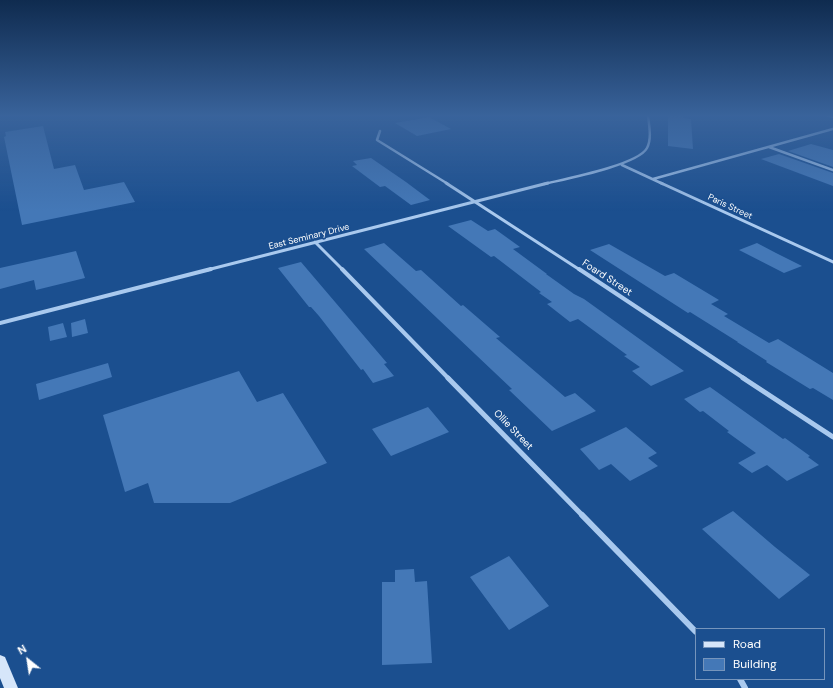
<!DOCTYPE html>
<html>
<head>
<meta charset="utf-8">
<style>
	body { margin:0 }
	#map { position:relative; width:833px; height:688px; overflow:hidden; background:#1b4f8f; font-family:"DM Sans",sans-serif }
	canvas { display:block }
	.legend { position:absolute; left:695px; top:628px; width:130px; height:52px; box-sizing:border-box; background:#1b4f8f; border:1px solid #7695bc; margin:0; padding:5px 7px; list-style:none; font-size:12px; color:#fff }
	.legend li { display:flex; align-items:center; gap:8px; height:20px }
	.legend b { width:20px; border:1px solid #7695bc }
	.north { position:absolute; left:8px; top:640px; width:40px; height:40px; -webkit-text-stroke:3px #1b4f8f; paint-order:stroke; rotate:330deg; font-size:11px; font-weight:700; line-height:16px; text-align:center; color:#fff }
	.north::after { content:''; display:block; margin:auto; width:14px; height:18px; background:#fff; clip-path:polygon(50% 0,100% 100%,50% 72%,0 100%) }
</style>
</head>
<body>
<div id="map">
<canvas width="833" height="688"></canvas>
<ul class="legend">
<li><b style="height:5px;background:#d6e6fa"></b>Road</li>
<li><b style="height:11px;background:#4478b7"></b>Building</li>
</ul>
<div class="north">N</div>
</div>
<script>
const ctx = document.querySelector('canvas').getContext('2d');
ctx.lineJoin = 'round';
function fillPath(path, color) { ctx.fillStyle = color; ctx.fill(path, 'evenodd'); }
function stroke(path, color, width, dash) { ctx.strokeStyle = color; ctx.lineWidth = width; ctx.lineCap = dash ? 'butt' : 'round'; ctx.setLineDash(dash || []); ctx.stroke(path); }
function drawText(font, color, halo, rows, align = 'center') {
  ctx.font = font + ' "DM Sans",sans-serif'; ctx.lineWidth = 3.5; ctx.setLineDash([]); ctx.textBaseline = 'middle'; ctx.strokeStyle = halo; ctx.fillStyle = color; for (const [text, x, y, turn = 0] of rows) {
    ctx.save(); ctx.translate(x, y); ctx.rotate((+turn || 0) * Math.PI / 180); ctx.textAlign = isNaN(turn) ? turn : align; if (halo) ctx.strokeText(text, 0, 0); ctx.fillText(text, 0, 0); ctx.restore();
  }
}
fillPath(new Path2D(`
	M668,115H683V118L691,119L693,149L668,146Z
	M429,117L451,129L417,136L395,123Z
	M43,126L54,169L75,165L84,190L124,182L135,202L22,225L4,137L6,136L5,132Z
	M811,144L833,150V167L788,151Z
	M779,154L833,173V186L761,159Z
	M371,158L406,182L430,200L411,205L385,186L380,187L352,166L357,165L353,161Z
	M471,220L488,231L495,229L520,247L513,249L547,274H546L574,294L584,299L684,371L651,386L632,371L640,367L624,356L627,355L578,319L570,322L547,304L552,302L539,293L541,292L494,256L491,257L448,226Z
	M384,243L416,271L421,270L461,306L463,305L500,337L496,338L565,397L575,393L596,411L552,431L509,390L512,389L364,249Z
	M757,243L776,253L802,266L784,273L739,250Z
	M609,244L665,276L674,273L719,300L711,304L728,314L724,316L769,343L778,339L833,373V400L813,388L810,389L766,362L767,361L737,342H738L690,312L688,313L590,250Z
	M76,251L85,278L36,290L34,280L0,289V268Z
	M301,262L387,363L384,364L394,376L373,383L363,369L361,370L319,316L311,307H309L278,268Z
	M85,319L88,333L72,337L71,323Z
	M63,323L67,337L50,341L48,327Z
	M108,363L112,377L39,400L36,384Z
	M239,371L257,402L283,393L327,463L230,503H154L148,483L125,492L103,415Z
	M710,387L783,439L785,438L810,456L808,457L819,465L787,481L767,465L752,473L738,463L756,453L727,432L729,431L703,411L700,412L684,399Z
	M428,407L449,432L391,456L372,429Z
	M626,427L657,453L648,458L658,466L630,481L611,464L599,470L580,449Z
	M733,511L775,547L810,575L779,599L702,529Z
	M509,556L549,606L509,630L470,577Z
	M414,569L415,582L427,581L432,663L382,665V582H395V570Z`), '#4478b7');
stroke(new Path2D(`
	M827,115L833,117
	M380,131L377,140L448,184
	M769,147L833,170
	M622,165L663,184
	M653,179L833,129
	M544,184C565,179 638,165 647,148C652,139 649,125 648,115`), '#a9c9ee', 2.5);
stroke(new Path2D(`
	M446,183L580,270
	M661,183L833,262
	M315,242L343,270
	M207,270L548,183`), '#a9c9ee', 3);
stroke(new Path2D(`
	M342,269L449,379
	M579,269L745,379
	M0,323L211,269`), '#a9c9ee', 4);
stroke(new Path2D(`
	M448,378L583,516
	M743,378L833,437`), '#a9c9ee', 5);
stroke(new Path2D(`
	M582,515L696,632
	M740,679L745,688`), '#a9c9ee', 6);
fillPath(new Path2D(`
	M0,655L5,657L18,688H4L0,678Z`), '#d6e6fa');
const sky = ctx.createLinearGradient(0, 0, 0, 211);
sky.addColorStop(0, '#0f2b4f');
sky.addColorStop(0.55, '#39639b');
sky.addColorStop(1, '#39639b00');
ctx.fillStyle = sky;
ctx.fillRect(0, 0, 833, 211);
drawText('9px', '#fff', '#1b4f8f', [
	["Paris Street",730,207,25],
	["East Seminary Drive",309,237,-14]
]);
drawText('10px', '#fff', '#1b4f8f', [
	["Foard Street",607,278,33],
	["Ollie Street",513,430,46]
]);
</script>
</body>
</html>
